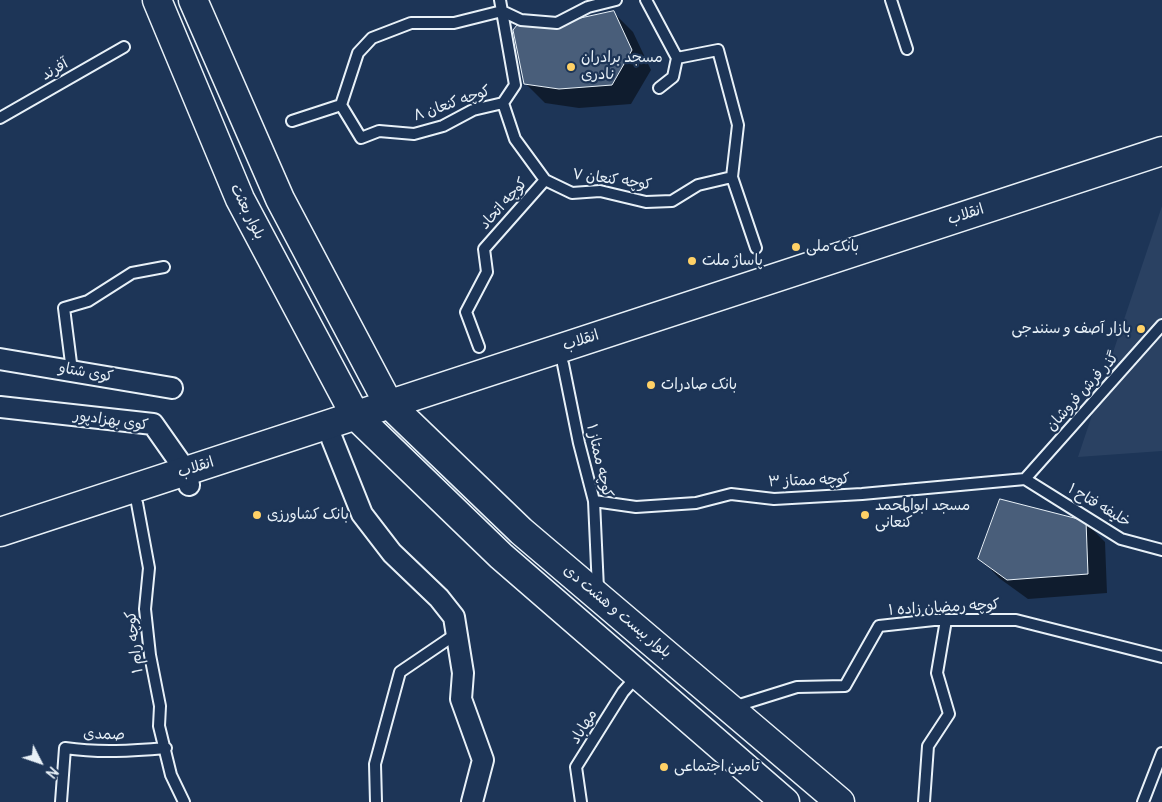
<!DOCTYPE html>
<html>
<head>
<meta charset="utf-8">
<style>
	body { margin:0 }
	#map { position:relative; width:1162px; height:802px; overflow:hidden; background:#1d3557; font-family:Pangolin,sans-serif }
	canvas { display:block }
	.north { position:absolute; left:15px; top:737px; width:50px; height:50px; -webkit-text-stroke:4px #1d3557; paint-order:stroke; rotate:131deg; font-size:14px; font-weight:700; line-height:20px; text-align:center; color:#e8f1f8 }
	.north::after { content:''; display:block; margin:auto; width:18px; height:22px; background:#e8f1f8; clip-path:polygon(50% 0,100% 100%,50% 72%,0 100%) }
</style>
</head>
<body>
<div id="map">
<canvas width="1162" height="802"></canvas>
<div class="north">N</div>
</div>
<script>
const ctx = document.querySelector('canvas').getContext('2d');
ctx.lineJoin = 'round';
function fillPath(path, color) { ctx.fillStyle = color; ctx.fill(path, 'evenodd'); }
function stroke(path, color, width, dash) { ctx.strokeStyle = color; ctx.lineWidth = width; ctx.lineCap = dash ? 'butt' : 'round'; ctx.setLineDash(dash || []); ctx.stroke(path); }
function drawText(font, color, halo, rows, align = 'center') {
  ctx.font = font + ' Pangolin,"Playpen Sans Arabic",sans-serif'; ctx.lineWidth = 4.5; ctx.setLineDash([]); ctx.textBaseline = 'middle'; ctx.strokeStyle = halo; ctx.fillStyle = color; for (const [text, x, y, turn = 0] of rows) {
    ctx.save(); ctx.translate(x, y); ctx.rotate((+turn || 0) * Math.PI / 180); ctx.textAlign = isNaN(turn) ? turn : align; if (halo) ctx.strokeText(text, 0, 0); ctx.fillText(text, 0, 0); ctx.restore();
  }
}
fillPath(new Path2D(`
	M1162,206V451L1078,457Z`), '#2a4162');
fillPath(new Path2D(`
	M613,12L633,32L651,70L631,104L579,108L545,103L525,83L558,24Z
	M1085,522L1105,542L1107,593L1028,599L999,578L980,558Z`), '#0007');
const building = new Path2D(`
	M614,11L632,50L612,85L559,89L524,84L513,30L521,20L557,23Z
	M1000,499L1086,521L1088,574L1007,580L978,559Z`);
fillPath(building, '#495e7a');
stroke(building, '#e8f1f8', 1);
const service = new Path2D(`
	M646,0L677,58L718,50L738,125L732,177L756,248
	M891,0L907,49
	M659,88L673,77L677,58
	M341,105L358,53L372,38L411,23H454L502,11L521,20L557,23L588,7L616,0
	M341,105L361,138L379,131L414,134L443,126L473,110L503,103
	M0,118L124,47
	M292,121L341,105
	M545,180L572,193L600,191L646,202L672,201L698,185L732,177
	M479,347L466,312L487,272L484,249L545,180L515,139L503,103L515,85L500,0
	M563,364L579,443L594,501L598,589
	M72,371L64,308L88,301L132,273L164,267
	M1025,479L1162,325
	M1025,479L1121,539L1162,550
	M594,501L636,507L696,503L731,494L774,499L862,494L1025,479
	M137,503L149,568L145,609L150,655L160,706L159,726L171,775L184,802
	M733,707L797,687L845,686L879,626L934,620H1016L1162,657
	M61,802L65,748C99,753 132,751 166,748
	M376,802L375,764L400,672L456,634
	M581,802L576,767L623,692L638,675
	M924,802L928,746L949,714L937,673L946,620
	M1143,802L1162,753`);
const minor = new Path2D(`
	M0,359L172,388
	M0,407L153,424L186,471L189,485
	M332,439L362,514L392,553L439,598L454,617L463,673L461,699L483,760L472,802`);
const secondary = new Path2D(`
	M157,0L240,199L355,415L501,556L785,802
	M193,0L280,199L388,403L521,531L840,802
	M0,532L1162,151`);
stroke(service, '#e8f1f8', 14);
stroke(minor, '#e8f1f8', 24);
stroke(secondary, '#e8f1f8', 31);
stroke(service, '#1d3557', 10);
stroke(minor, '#1d3557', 20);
stroke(secondary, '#1d3557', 28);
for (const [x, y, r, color] of [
	[571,67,5,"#ffd166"],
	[796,247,5,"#ffd166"],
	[692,261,5,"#ffd166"],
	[1141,329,5,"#ffd166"],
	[651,385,5,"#ffd166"],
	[257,515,5,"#ffd166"],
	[865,515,5,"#ffd166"],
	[664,767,5,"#ffd166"]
]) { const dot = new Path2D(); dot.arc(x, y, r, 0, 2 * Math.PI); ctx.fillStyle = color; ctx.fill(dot); stroke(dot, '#1d3557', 2); }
drawText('15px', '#e8f1f8', '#1d3557', [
	["مسجد برادران",581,58],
	["نادری",581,75],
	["بانک ملی",806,247],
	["پاساژ ملت",702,261],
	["بازار آصف و سنندجی",1131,329,"right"],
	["بانک صادرات",661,385],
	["مسجد ابوالمحمد",875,506],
	["کنعانی",875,523],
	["بانک کشاورزی",267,515],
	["تامین اجتماعی",674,767]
], 'left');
drawText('15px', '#e8f1f8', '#1d3557', [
	["آفرند",55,70,-30],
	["کوچه کنعان ۸",452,104,-19],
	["کوچه کنعان ۷",612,180,8],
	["کوچه اتحاد",504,204,-48],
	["بلوار بعثت",247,212,64],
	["انقلاب",966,215,-18],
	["انقلاب",581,341,-18],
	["کوی شتاو",86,373,10],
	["گذر فرش فروشان",1083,392,-48],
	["کوی بهزادپور",111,421,8],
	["کوچه ممتاز ۱",599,461,77],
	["انقلاب",196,468,-18],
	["کوچه ممتاز ۳",809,481,-2],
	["خلیفه فتاح ۱",1099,506,31],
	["کوچه رمضان زاده ۱",944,608,-3],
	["بلوار بیست و هشت دی",617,612,40],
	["کوچه رام ۱",135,642,-97],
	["مهاباد",584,727,-58],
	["صمدی",104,735,2]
]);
</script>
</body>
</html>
